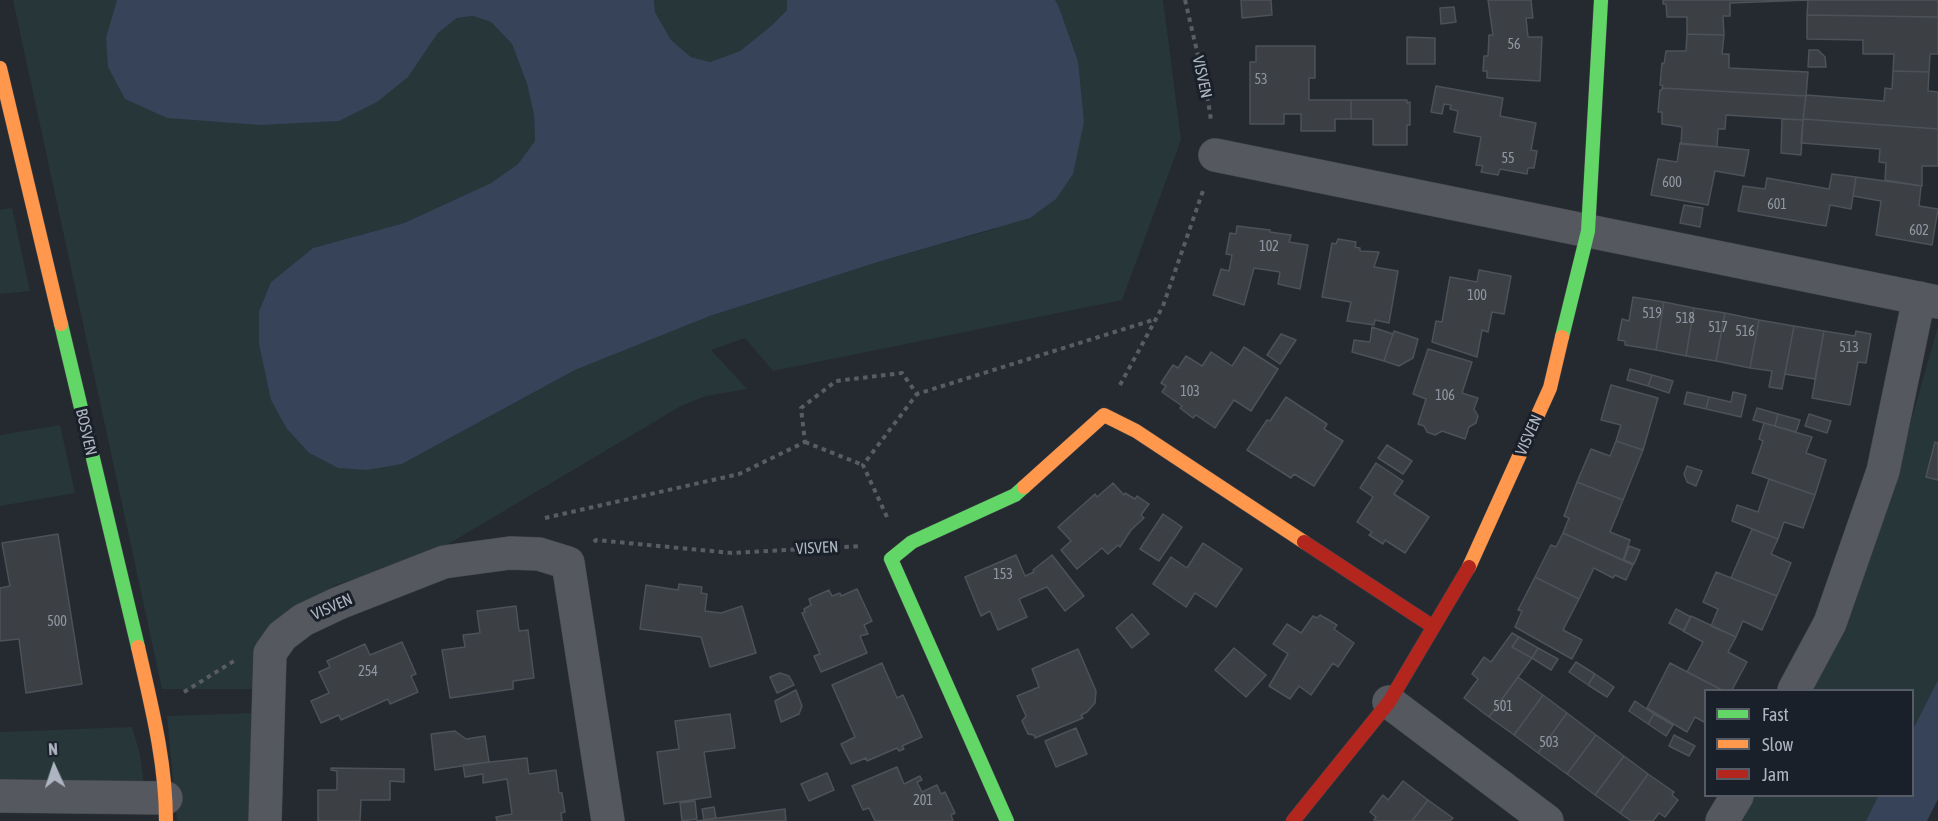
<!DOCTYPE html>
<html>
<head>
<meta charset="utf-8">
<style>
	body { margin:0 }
	#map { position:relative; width:1938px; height:821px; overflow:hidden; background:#252a30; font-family:"Asap Condensed",sans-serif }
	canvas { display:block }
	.legend { position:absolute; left:1704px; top:689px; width:210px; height:108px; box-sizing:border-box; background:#1a2029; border:2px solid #555c66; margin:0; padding:8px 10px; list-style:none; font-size:18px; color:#aeb5c2 }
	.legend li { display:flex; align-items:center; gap:12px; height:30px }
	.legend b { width:30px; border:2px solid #555c66 }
	.north { position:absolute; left:24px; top:737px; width:60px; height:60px; -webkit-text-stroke:4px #1a2029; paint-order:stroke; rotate:357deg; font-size:16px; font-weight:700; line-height:24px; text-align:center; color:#aeb5c2 }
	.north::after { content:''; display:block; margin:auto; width:21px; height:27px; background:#aeb5c2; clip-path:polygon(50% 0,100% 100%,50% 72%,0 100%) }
</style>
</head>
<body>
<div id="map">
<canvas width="1938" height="821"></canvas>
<ul class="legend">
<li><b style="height:8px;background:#63d668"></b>Fast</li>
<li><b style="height:8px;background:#ff974d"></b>Slow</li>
<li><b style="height:8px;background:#b3261e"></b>Jam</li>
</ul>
<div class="north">N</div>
</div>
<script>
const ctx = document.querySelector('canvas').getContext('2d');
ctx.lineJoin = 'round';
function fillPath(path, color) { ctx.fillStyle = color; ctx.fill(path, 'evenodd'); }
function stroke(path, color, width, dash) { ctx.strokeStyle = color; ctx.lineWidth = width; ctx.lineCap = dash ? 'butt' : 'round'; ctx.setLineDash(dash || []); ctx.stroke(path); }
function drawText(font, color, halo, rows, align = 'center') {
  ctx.font = font + ' "Asap Condensed",sans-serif'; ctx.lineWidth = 6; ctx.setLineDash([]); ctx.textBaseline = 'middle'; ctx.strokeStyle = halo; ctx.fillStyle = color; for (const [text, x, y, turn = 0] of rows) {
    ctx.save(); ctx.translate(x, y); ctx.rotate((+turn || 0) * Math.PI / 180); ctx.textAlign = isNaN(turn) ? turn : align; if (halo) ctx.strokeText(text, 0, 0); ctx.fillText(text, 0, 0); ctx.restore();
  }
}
fillPath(new Path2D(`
	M13,0H117L106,37L408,77L438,33L457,18L473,16L491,22L512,44L527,84L534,115L535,141L518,164L491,183L404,223L313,248L271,282L259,311V344L287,429L309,453L338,468L402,464L575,370L710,316L878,262L995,229L1078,61L1059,7L1055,0H1163L1181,140L1122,300L773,371L745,338L711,350L747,389L706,396L681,406L428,556L335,585L275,621L253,689H162Z
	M654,0H787V10L771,26L740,51L710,62L691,57L671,40L655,12Z
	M12,208L30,291L0,294V210Z
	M1938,326V680L1913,729L1912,690H1811L1902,453Z
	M60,425L75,493L0,506V435Z
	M253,713L251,821H177L167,716Z
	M132,727L140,754L144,786L0,789V732Z
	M1754,796H1878L1866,821H1739Z`), '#273638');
fillPath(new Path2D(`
	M117,0H654L655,12L671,40L691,57L710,62L740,51L771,26L787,10V0H1055L1059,7L1078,61L1084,122L1073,174L1056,199L1030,218L878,262L710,316L575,370L402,464L367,470L338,468L309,453L287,429L271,400L259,344V311L271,282L313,248L404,223L491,183L518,164L535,141L534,115L527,84L512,44L491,22L473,16L457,18L438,33L408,77L377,102L339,121L260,125L167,118L125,99L108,67L106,37Z
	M1938,680V799L1927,821H1866L1878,796H1912L1913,729Z`), '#364358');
const building = new Path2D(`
	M1241,0H1271L1272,15L1242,18Z
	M1488,0H1531L1533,18H1526L1528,37H1542L1540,81L1487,78V71H1483L1484,56H1488L1489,35H1493Z
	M1663,0H1808L1730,3V16H1723L1724,35L1687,34V17H1667L1666,4H1663Z
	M1808,0H1938V17L1807,15Z
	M1454,7L1456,22L1441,24L1440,8Z
	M1807,15L1938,17V54H1930L1929,72L1893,71L1894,54H1863V40L1807,39Z
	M1687,34L1724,35L1722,54H1729V68L1808,72L1806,96L1662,88L1663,86L1660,85L1662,63L1664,64L1666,51H1686Z
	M1407,37L1435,38V64H1407Z
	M1256,46H1315V78H1309V100H1351V119H1335V131H1301V114H1284V124H1250V62H1256Z
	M1809,50H1818L1825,57L1826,67H1808Z
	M1893,71L1929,72L1928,91L1938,92V129L1803,119L1806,95L1884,101L1885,88L1892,89Z
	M1436,86L1503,98L1500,116L1536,123L1531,150L1537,151L1534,168H1528L1527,174L1500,169L1498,175L1481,172L1483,166L1476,165L1481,137L1454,132L1458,111L1450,109L1451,105L1444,104L1442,114L1431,112Z
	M1662,88L1806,96L1803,120L1726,115L1725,129H1718L1717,147L1681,144L1682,127L1662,124V112H1658L1660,90H1662Z
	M1351,100H1407V103L1410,102V125H1407V145H1373V119H1351Z
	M1782,119L1803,120L1801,155L1781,153Z
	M1803,119L1938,129V166H1922V186L1885,180L1886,163L1879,162L1880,149L1801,143Z
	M1680,143L1749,150L1744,176L1715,171L1708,205L1651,195L1658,159L1677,162Z
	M1832,174L1856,177L1851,209L1830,205L1826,226L1738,211L1743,186L1765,189L1767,178L1829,189Z
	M1856,177L1921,186L1919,206L1938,209L1932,245L1876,235L1881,201L1853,196Z
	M1684,205L1703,208L1700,227L1680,223Z
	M1237,226L1270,230V232L1291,235L1289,242L1308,245L1300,289L1278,284L1280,272L1254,268L1244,305L1213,295L1221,269L1229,271L1232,255L1226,254L1230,233L1236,234Z
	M1338,239L1356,242L1355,247L1360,248V251L1379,252L1374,267L1398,271L1389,323L1375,320L1374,325L1347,321L1351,302L1322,297L1332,243L1336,244Z
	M1479,270L1511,276L1504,314L1492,312L1488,332L1482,330L1477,357L1432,342L1436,321L1442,322L1450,277L1477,282Z
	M1633,297L1664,302L1656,350L1625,345V341L1618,340L1622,319L1629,321Z
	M1664,302L1694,308L1686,356L1656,350Z
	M1694,308L1725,313L1716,361L1686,356Z
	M1725,313L1759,320L1750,368L1716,361Z
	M1759,320L1794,326L1782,389L1769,387L1772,371L1750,368Z
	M1794,326L1824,331L1815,379L1785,374Z
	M1372,327L1393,334L1384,361L1352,352L1354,340L1370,342Z
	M1394,331L1418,339L1413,358L1399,366L1384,361Z
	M1824,331L1855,336L1856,331L1871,334L1866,363L1858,362L1850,405L1812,398Z
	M1281,334L1296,340L1280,364L1267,355Z
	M1244,347L1278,369L1251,411L1234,400L1215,428L1196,415L1193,418L1180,408L1182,406L1162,392L1166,386L1161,383L1173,365L1178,368L1186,356L1202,366L1211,352L1232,366Z
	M1428,349L1472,362L1462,393L1478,398L1474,409L1478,416L1476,423L1469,427L1465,439L1442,431L1435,435L1427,432L1424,426L1418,424L1426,399L1413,394Z
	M1630,369L1652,375L1648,386L1627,380Z
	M1652,375L1673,381L1669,393L1648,386Z
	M1611,385L1658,398L1643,450L1616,441L1621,425L1601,420Z
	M1687,392L1709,397L1706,409L1684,404Z
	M1733,392L1746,395L1741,417L1706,409L1709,397L1731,402Z
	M1286,397L1327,424L1324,429L1343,441L1314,486L1294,474L1291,478L1247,450L1267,420L1270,421Z
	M1757,408L1778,414L1775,426L1753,420Z
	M1778,414L1800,420L1796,432L1775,426Z
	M1809,414L1831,421L1827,433L1805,426Z
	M1764,423L1812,437L1806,453L1826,460L1815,495L1752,473L1763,441L1759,439Z
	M1616,441L1643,450L1623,500L1577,482L1591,449L1610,456Z
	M1935,442L1938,443V480L1926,477Z
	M1387,445L1412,461L1403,474L1378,458Z
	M1376,463L1403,481L1394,494L1429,517L1405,553L1385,540L1383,544L1369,535L1372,532L1357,522L1373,497L1360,488Z
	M1687,466L1702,471L1696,486L1687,482L1684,474Z
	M1769,479L1815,495L1803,528L1784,522L1778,539L1732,521L1737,505L1758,512Z
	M1577,482L1623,500L1610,532L1630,540L1623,560L1563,533L1569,518L1564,516Z
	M1113,483L1124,495L1125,493L1135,499L1137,496L1149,504L1141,515L1144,518L1131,530L1120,547L1118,545L1108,554L1102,548L1077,569L1061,550L1071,541L1058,527L1095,494L1097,497Z
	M1163,514L1182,527L1159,561L1140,549Z
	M1752,529L1778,539L1771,554L1791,563L1777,596L1731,578Z
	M1563,533L1633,565L1626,580L1615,575L1613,578L1594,568L1579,599L1535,577L1551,545L1556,547Z
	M58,534L82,684L26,693L19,639L0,641V588L10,586L2,543Z
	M1203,543L1242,569L1216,607L1195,593L1186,607L1153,584L1171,557L1187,568Z
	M1629,546L1640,550L1634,564L1624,560Z
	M1016,555L1025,576L1034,572L1033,570L1052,555L1084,596L1065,611L1047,587L1019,599L1027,617L998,630L990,611L981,616L965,577Z
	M1716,572L1777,596L1762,630L1743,621L1736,637L1711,626L1718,609L1703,602Z
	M1535,577L1579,599L1563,630L1582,640L1572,659L1515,627L1522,611L1518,610Z
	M679,584L702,587L701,593L707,594L705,611L721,613L742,606L756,653L710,667L701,637L640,629L646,585L678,590Z
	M857,589L872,621L864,625L868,634L860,636L867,653L821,672L814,656L820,654L802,613L805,612L804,609L811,605L809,599L829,590L832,596L840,593L841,596Z
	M516,606L519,631L528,630L534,678L513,681V689L450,698L442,650L465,647L463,635L480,633L477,611Z
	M1676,609L1691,617L1684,631L1669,623Z
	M1132,614L1149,634L1132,648L1116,628Z
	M1320,615L1337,625L1334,629L1354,643L1338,667L1333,663L1311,695L1299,686L1290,699L1269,686L1288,654L1273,644L1287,624L1301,633L1313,616L1317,618Z
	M1691,616L1736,637L1728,652L1747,662L1732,690H1722L1687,672L1703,642L1683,631Z
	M1512,633L1519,637L1512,647L1532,658L1489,717L1464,698L1478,679L1472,674L1484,657L1491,662Z
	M1519,637L1538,648L1532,658L1512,647Z
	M402,642L416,674L411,676L418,692L390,704L388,699L341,720L339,715L321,723L311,701L329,693L319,672L330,667L327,661L365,644L370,655Z
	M1234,648L1266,675L1246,697L1215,670Z
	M1538,648L1558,659L1551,670L1532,658Z
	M1078,649L1096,691L1095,703L1087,712L1081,715L1083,718L1035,738L1034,735L1028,734L1022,721L1026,716L1017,696L1039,687L1032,669Z
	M1576,662L1595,674L1588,685L1569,672Z
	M882,663L897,698L903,695L922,737L902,746L904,749L899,751L897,748L867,761L866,758L851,764L841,744L855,737L832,685Z
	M1670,663L1722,690H1706V723L1695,717L1687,732L1647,708Z
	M780,673L789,676L794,685L777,693L770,677Z
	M1595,674L1614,687L1607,697L1588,685Z
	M1518,677L1543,695L1514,735L1489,717Z
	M796,690L802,706L799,714L781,722L775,701Z
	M1543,695L1567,713L1538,753L1514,735Z
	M1635,701L1654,714L1648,724L1629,711Z
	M1567,713L1596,735L1567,774L1538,753Z
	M730,714L735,748L704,752L711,797L664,804L657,752L679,749L675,721Z
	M1654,714L1673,725L1666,736L1648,724Z
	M1076,728L1087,754L1056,767L1045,741Z
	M455,731L466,739L485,736L489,762L435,770L431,734Z
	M1596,735L1624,756L1595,795L1567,774Z
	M1674,735L1695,746L1689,756L1669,746Z
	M1624,756L1648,774L1620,813L1595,795Z
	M527,758L529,774L556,770L559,793H562L565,812L561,813L562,821H497L496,817L512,814L507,779L483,783V774L465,777L463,765Z
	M897,767L904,784L920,776L922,780L917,782L922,792L937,785L941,794L945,792L955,813L951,815L953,821H875L869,808L863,810L852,786Z
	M331,768L404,769V782L390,781V800H361L360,821H318V790H337V771L331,770Z
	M827,773L834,790L809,801L801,784Z
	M1648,774L1674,792L1672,795L1678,800L1665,817L1659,813L1653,821H1631L1620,813Z
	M1403,781L1428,800L1412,821H1375L1374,820L1376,817L1370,812L1383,795L1388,800Z
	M1428,800L1453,818L1450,821H1412Z
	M695,801L697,819L682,821L680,803Z
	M714,807L716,818L704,820L702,809Z
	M785,809L786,821H696L704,820Z`);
fillPath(building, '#3c4045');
stroke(building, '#4d5158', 1.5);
const street = new Path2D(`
	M1215,155L1938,302
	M1794,690L1830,623L1883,471L1919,298
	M1389,702L1547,821
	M0,796L166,798
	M265,821L270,653L282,636L303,620L339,603L444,562L510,553L539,554L568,563L608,821
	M1722,821L1737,796`);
const fast = new Path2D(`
	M61,324L138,647
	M1562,337L1588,231L1601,0
	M1007,821L891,559L912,542L1015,495L1024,487`);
const slow = new Path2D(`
	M0,68L61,324
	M1024,487L1104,415L1136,431L1304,542
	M1469,567L1550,388L1562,337
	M138,647C151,704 166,762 166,821`);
const jam = new Path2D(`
	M1304,542L1432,626
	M1293,821L1389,702L1469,567`);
stroke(street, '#414449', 34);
stroke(fast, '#414449', 15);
stroke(slow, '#414449', 15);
stroke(jam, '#414449', 15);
stroke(new Path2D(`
	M1185,0L1207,94L1211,120
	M1120,385L1163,306L1204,188
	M805,442L863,465
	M887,517L863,465L917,394
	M545,518L739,474L805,442L801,408L836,381L902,373L917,394L1156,319
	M594,542L596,540L732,553L861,546
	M184,692L234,661`), '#585d63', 4, [4.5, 4.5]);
stroke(street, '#55585e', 33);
stroke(fast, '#63d668', 14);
stroke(slow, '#ff974d', 14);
stroke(jam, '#b3261e', 14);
drawText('14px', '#9298a3', null, [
	["56",1514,45],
	["53",1261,80],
	["55",1508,159],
	["600",1672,183],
	["601",1777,205],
	["602",1919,231],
	["102",1269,247],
	["100",1477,296],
	["519",1652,314],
	["518",1685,319],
	["517",1718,328],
	["516",1745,332],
	["513",1849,348],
	["103",1190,392],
	["106",1445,396],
	["153",1003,575],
	["500",57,622],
	["254",368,672],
	["501",1503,707],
	["503",1549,743],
	["201",923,801]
]);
drawText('16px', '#aeb5c2', '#1a2029', [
	["VISVEN",1202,77,78],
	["BOSVEN",86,432,77],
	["VISVEN",1529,435,-66],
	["VISVEN",817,548,-3],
	["VISVEN",332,607,-24]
]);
</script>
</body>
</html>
